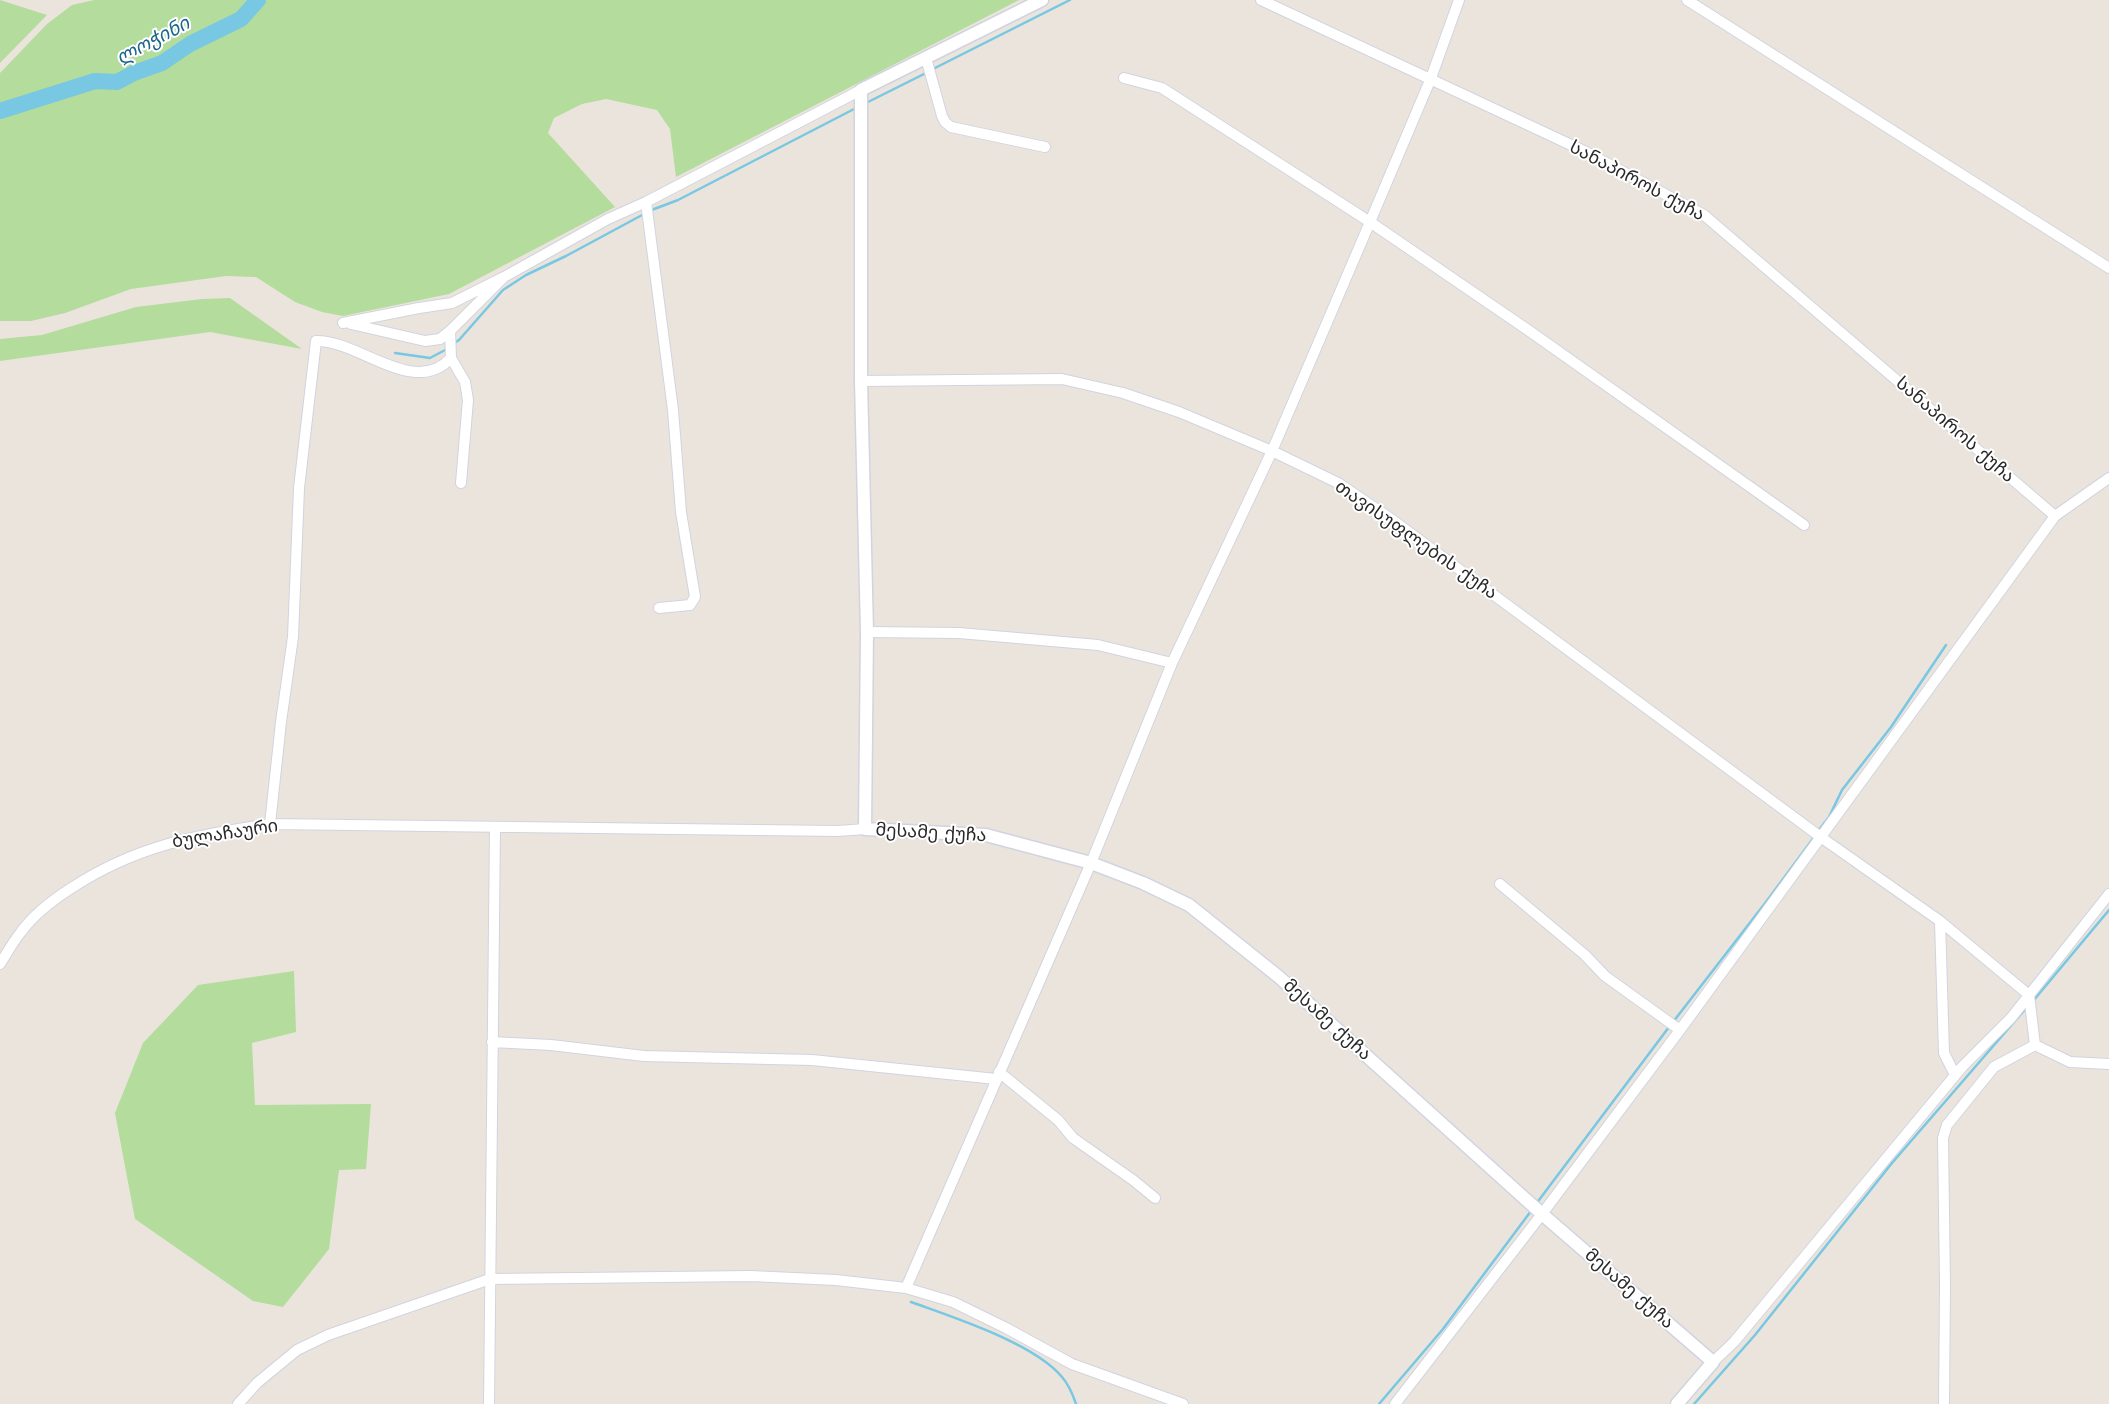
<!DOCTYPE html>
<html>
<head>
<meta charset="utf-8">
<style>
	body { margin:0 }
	canvas { display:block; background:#eae4dc }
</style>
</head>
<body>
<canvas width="2109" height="1404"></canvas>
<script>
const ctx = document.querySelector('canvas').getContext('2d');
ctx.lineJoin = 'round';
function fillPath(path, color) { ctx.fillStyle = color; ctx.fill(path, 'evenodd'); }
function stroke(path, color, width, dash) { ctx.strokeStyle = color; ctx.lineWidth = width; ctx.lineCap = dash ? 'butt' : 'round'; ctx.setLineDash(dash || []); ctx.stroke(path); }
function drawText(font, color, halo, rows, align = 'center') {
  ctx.font = font + ' "Work Sans","Noto Sans Georgian",sans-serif'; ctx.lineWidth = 4; ctx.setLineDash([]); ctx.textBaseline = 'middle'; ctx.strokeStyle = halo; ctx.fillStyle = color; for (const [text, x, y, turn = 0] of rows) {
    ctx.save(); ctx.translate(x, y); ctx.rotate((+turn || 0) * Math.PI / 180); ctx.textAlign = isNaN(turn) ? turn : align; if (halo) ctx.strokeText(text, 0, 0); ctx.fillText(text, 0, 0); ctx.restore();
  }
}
fillPath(new Path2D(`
	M0,0L47,15L0,63Z
	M94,0H1019L676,177L670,129L657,110L606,99L582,104L554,118L548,133L615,207L449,294L343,316L322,312L295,302L256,277L226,276L131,289L65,313L31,321H0V73L47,24L72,5Z
	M230,298L302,349L210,332L0,361V339L42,335L136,307L202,299Z
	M294,971L296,1032L252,1043L255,1105L371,1104L366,1169L339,1170L329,1249L283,1307L253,1301L135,1219L115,1113L143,1043L198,985Z`), '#b3dc9d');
stroke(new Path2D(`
	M933,69L1070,0
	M866,103L928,72
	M649,211L678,200L856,108
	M453,344L459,340L503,290L526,275L566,256L644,214
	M395,353L430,358L447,349
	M1818,831L1829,817L1842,790L1891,727L1946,645
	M2033,1001L2109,910
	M1673,1022L1766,902L1815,836
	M1536,1204L1669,1027
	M911,1302C952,1317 1034,1343 1062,1377C1069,1385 1073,1395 1076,1404
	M1379,1404L1443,1329L1531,1211
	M1694,1404L1755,1335L1892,1163L2027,1007`), '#78c7e3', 2.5);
stroke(new Path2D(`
	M0,111L95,81L117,82L134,73L162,63L190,44L241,19L258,0`), '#78c7e3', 16);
const minor = new Path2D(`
	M1261,0L1584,151L1704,215L2055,516
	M1687,0L2109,268
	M926,58L942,116L945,122L951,127L1045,147
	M1124,78L1162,88L1370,222L1528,330L1804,525
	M646,202L673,410L681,512L695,597L690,605L659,608
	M343,323L419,308L452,303L504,277L608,219L646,202L861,90
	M351,324L425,341L440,339L450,331
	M451,358L465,382L468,400L461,483
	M861,381L1062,379L1123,393L1179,412L1272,451L1338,483L1394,521L1822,838L1940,921L2029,995L2035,1045L2070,1062L2109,1064
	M867,632L959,633L1098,645L1172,663
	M270,824L281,722L293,637L299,488L316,341C359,340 414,398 451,358L450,331L504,277
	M1500,884L1585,955L1605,976L1680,1030
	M1940,921L1944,1053L1955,1075
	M0,964C7,953 13,942 21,932C34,914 54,899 73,887C136,846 196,835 270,824L838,831L865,829
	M492,1042L551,1045L644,1056L812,1060L996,1079
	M999,1072L1058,1120L1073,1138L1133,1180L1155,1198
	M906,1288L1091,863L1172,663L1272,451L1370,222L1431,78L1459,0
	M1713,1362L1734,1342L1962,1067L2011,1018L2109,894
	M238,1404L257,1383L297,1350L328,1335L490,1279L751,1276L836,1280L906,1288L953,1302L1006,1328L1072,1364L1183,1404
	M489,1404L495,827
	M1395,1404L1542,1214L1680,1030L2055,516L2109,478
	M1944,1404L1945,1285L1943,1138L1947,1125L1994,1067L2035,1045`);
const tertiary = new Path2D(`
	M1042,0L861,90V381L867,632L865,829L986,835L1091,863L1143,883L1189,905L1279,977L1542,1214L1713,1362L1677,1404`);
stroke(minor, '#d1d4e0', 12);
stroke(tertiary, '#d1d4e0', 15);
stroke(minor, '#fff', 10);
stroke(tertiary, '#fff', 12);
drawText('18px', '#292929', '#fff', [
	["სანაპიროს ქუჩა",1637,181,28],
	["სანაპიროს ქუჩა",1955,430,41],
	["თავისუფლების ქუჩა",1416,540,35],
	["მესამე ქუჩა",931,833,3],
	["ბულაჩაური",225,834,-9],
	["მესამე ქუჩა",1327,1020,42],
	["მესამე ქუჩა",1629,1289,41]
]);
drawText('italic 19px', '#19658c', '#fff', [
	["ლოჭინი",153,41,-28]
]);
</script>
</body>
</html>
